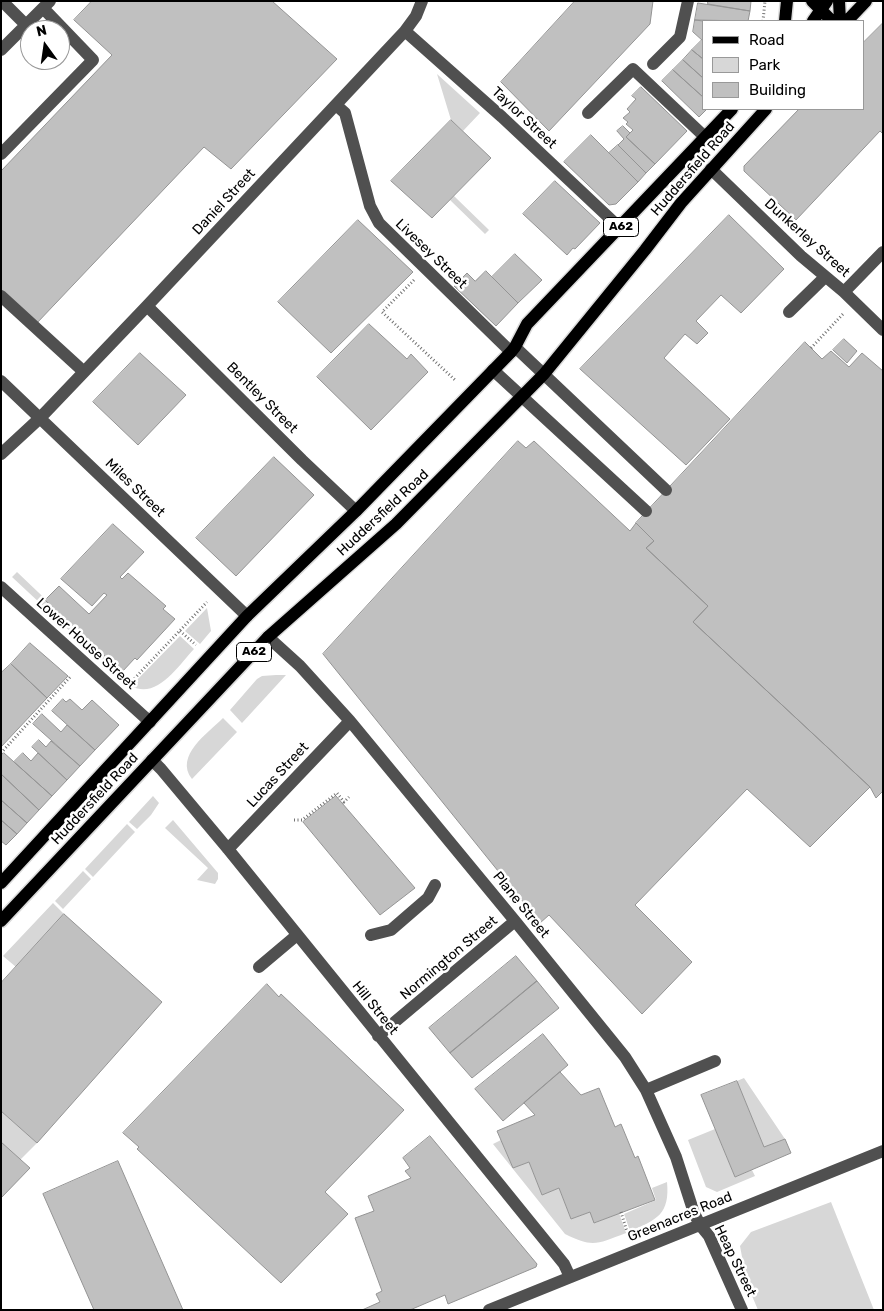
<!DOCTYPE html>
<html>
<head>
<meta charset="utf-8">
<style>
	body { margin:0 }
	#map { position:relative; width:884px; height:1311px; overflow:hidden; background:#fff; font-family:Rubik,sans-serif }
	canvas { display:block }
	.frame { position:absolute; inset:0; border:2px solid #000; pointer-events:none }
	.legend { position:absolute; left:702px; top:20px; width:162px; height:90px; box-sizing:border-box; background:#fff; border:1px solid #999; margin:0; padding:6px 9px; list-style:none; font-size:15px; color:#000 }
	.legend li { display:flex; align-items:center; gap:10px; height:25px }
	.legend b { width:25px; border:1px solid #999 }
	.north { position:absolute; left:20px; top:20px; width:50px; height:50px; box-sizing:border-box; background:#fff; border:1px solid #999; border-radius:50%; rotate:346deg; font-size:14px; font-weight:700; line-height:20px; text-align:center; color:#000 }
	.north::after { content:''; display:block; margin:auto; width:18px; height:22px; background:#000; clip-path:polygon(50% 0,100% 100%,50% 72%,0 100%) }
</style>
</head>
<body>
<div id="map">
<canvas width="884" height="1311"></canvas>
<div class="frame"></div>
<ul class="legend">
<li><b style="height:6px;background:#000"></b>Road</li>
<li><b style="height:14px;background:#d7d7d7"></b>Park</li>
<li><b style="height:14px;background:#c0c0c0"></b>Building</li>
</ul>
<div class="north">N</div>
</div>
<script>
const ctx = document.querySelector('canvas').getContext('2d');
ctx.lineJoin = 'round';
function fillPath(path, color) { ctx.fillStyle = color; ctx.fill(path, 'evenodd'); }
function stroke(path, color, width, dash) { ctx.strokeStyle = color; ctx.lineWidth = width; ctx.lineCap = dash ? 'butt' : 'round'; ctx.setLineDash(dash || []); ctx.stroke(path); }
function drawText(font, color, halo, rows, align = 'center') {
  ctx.font = font + ' Rubik,sans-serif'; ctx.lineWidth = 5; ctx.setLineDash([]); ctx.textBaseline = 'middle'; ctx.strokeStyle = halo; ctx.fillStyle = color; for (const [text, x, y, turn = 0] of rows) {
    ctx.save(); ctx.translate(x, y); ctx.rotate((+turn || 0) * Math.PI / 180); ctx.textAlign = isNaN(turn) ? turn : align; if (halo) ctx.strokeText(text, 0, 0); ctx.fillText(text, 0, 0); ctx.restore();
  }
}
fillPath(new Path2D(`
	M437,74L480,113L463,131L451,120Z
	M454,196L489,230L485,234L450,200Z
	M17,572L122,672L118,676L12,577Z
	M207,608L211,631L200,644L185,631Z
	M180,636L194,649C178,666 157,700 131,686Z
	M276,675H286L242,723L230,710L257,679L262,676Z
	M223,718L237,732L192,779C174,756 208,733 223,718Z
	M153,796L159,803L151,815L137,829L129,822Z
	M173,820L218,873V879L215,884L197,880L208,868L165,828Z
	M127,824L135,832L93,877L85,869Z
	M83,871L91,879L63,909L55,901Z
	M53,903L64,914L16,967L3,956Z
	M744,1078L785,1139L764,1147L737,1081Z
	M1,1111L37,1143L20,1160L1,1142Z
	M715,1129L735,1177L752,1170L755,1176L717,1192L706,1187L688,1140Z
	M501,1140L513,1168L529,1162L542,1195L559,1188L571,1219L590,1212L595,1223L619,1213L626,1233C597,1244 593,1248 565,1234L493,1144Z
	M667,1182C670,1214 657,1220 630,1231L624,1214L656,1200L652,1188Z
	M831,1202L874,1310H758L747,1284L740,1246L751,1232Z`), '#d7d7d7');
const building = new Path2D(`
	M92,1H272L337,59L231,169L204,147L36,324L1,289V171L112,55L74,20Z
	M575,1H653L650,24L549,131L501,82Z
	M708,1H751L750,11L708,4Z
	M698,3L750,11L748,21L695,20Z
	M695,20L703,21V41L693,32Z
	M883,23V134L880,131L796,220L744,171V166L799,109H863V43Z
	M702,40L703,41V59L692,50Z
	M692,50L703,59V78L683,60Z
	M683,60L703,78V97L673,70Z
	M673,70L703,97V109H707L699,117L662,81Z
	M641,87L687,131L655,164L626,137L633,130L626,124L628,122L623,118L630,112L627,109L636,99L632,96Z
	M451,120L491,158L432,218L391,181Z
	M623,126L630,133L626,137L655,164L646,173L618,145L624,139L617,131Z
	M591,135L638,182L616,204L609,205L564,162Z
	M618,145L646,173L638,182L609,153Z
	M555,181L600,223L575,249L573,248L567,255L523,214Z
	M729,215L784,269L741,313L721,295L696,321L708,333L697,344L685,334L664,358L730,419L686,465L580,369Z
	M358,220L413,272L331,353L278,302Z
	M515,254L542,280L518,303L492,277Z
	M486,271L518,303L496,326L454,286L467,273L475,281Z
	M369,324L407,359L411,354L428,372L371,430L317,377Z
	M844,339L857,351L847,363L833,350Z
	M805,342L822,359L831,351L849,367L862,353L883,371V791L876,798L870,787L693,622L708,606L646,548L654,541L636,523Z
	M140,353L186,395L138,445L93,402Z
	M518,441L526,448L534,441L630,531L636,523L654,541L646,548L708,606L693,622L870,787L810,847L747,789L635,905L692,962L642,1014L549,915L540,923L323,654Z
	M274,457L314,495L236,576L196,538Z
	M113,524L144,552L120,577L122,579L128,573L166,606L163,609L175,619L137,660L135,658L122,672L45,600L59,586L89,614L107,595L104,593L92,606L61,579Z
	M30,643L68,676L47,698L11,664Z
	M11,664L47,698L1,747V673Z
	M63,699L66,702L70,699L82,710L92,700L119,725L95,750L52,711Z
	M42,714L61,732L67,725L95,750L80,766L33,724Z
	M39,740L46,747L51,741L80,766L67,780L32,747Z
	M4,753L52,796L39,810L1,774V756Z
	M23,753L31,761L38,753L67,780L52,796L14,762Z
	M1,774L39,810L27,823L1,800Z
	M336,796L415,888L380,915L303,822Z
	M1,800L27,823L17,834L1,820Z
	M1,820L17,834L6,845L1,841Z
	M64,914L162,1002L37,1143L1,1111V983Z
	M516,956L537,981L450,1053L429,1028Z
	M537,981L559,1008L472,1078L450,1053Z
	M267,984L279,997L281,994L404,1110L325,1192L348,1214L281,1283L137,1149L139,1147L123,1133Z
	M543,1034L568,1065L503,1121L475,1089Z
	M560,1072L581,1095L599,1088L615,1127L621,1124L635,1158L638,1156L655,1200L594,1223L590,1212L571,1219L559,1188L542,1195L529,1162L513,1168L497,1131L535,1115L524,1103Z
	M737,1081L764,1147L785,1139L791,1153L735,1177L701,1095Z
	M430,1136L537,1264L536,1267L448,1304L445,1295L410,1310H362L380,1302L376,1294L382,1291L355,1218L374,1211L368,1196L411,1178L405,1171L410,1168L403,1158Z
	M1,1142L30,1168L1,1198Z
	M118,1161L183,1310H94L43,1194Z`);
fillPath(building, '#c0c0c0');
stroke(building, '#949494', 1);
const major = new Path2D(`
	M812,1L832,21
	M839,1L840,21
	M785,21L787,1
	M813,21L827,1
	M847,21L866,1
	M1,883L247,616L356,511L511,352L515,347L527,324L732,109
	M1,921L268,637L396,524L544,374L645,250L681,203L766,109`);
stroke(major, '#dbdbdb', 15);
stroke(new Path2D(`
	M763,21L765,1
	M414,280L382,312L455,380
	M811,348L843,314
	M180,631L196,645
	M132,681L207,602
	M1,753L71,676
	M294,820H302L337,793L344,802L349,797
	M621,1212L628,1235`), '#727272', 3, [1, 2.5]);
stroke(new Path2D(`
	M2,1L26,25
	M405,31L502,117L620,228
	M1,50L50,1
	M653,64L680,37L688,1
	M336,105L345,113L370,206L379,223L511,352
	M588,113L633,69L705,137
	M1,154L93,60L43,8
	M711,169L801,256L844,292L883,330
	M844,292L883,252
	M1,296L83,371
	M147,306L302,460L356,511
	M789,312L825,277
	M515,347L666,490
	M493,370L646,511
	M1,381L247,616
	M1,454L40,418L147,306L405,31L416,16L422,1
	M1,587L150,722
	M268,637L300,666L350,721L515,921L625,1057L646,1090L676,1157L694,1213L700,1225L709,1236L742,1310
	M152,760L161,769L228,849L564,1264L570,1277
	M228,849L350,721
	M371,935L391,930L428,898L435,885
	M259,967L297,935
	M378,1036L515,921
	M646,1090L715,1061
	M489,1310L883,1151`), '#505050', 12);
stroke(major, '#000', 12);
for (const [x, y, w] of [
	[621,227,35],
	[254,652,35]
]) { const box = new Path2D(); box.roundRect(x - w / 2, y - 9.5, w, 19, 4); ctx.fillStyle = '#fff'; ctx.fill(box); stroke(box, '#000', 1); }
drawText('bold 12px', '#000', null, [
	["A62",621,227],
	["A62",254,652]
]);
drawText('14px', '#000', '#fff', [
	["Taylor Street",524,118,43],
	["Huddersfield Road",693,169,-49],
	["Daniel Street",224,202,-47],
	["Dunkerley Street",807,238,42],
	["Livesey Street",431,254,44],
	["Bentley Street",262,398,45],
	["Miles Street",135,488,44],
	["Huddersfield Road",383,513,-43],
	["Lower House Street",86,644,42],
	["Lucas Street",278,775,-47],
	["Huddersfield Road",95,799,-47],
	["Plane Street",521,905,51],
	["Normington Street",449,958,-40],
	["Hill Street",375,1008,51],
	["Greenacres Road",680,1217,-22],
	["Heap Street",735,1261,64]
]);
</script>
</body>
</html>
